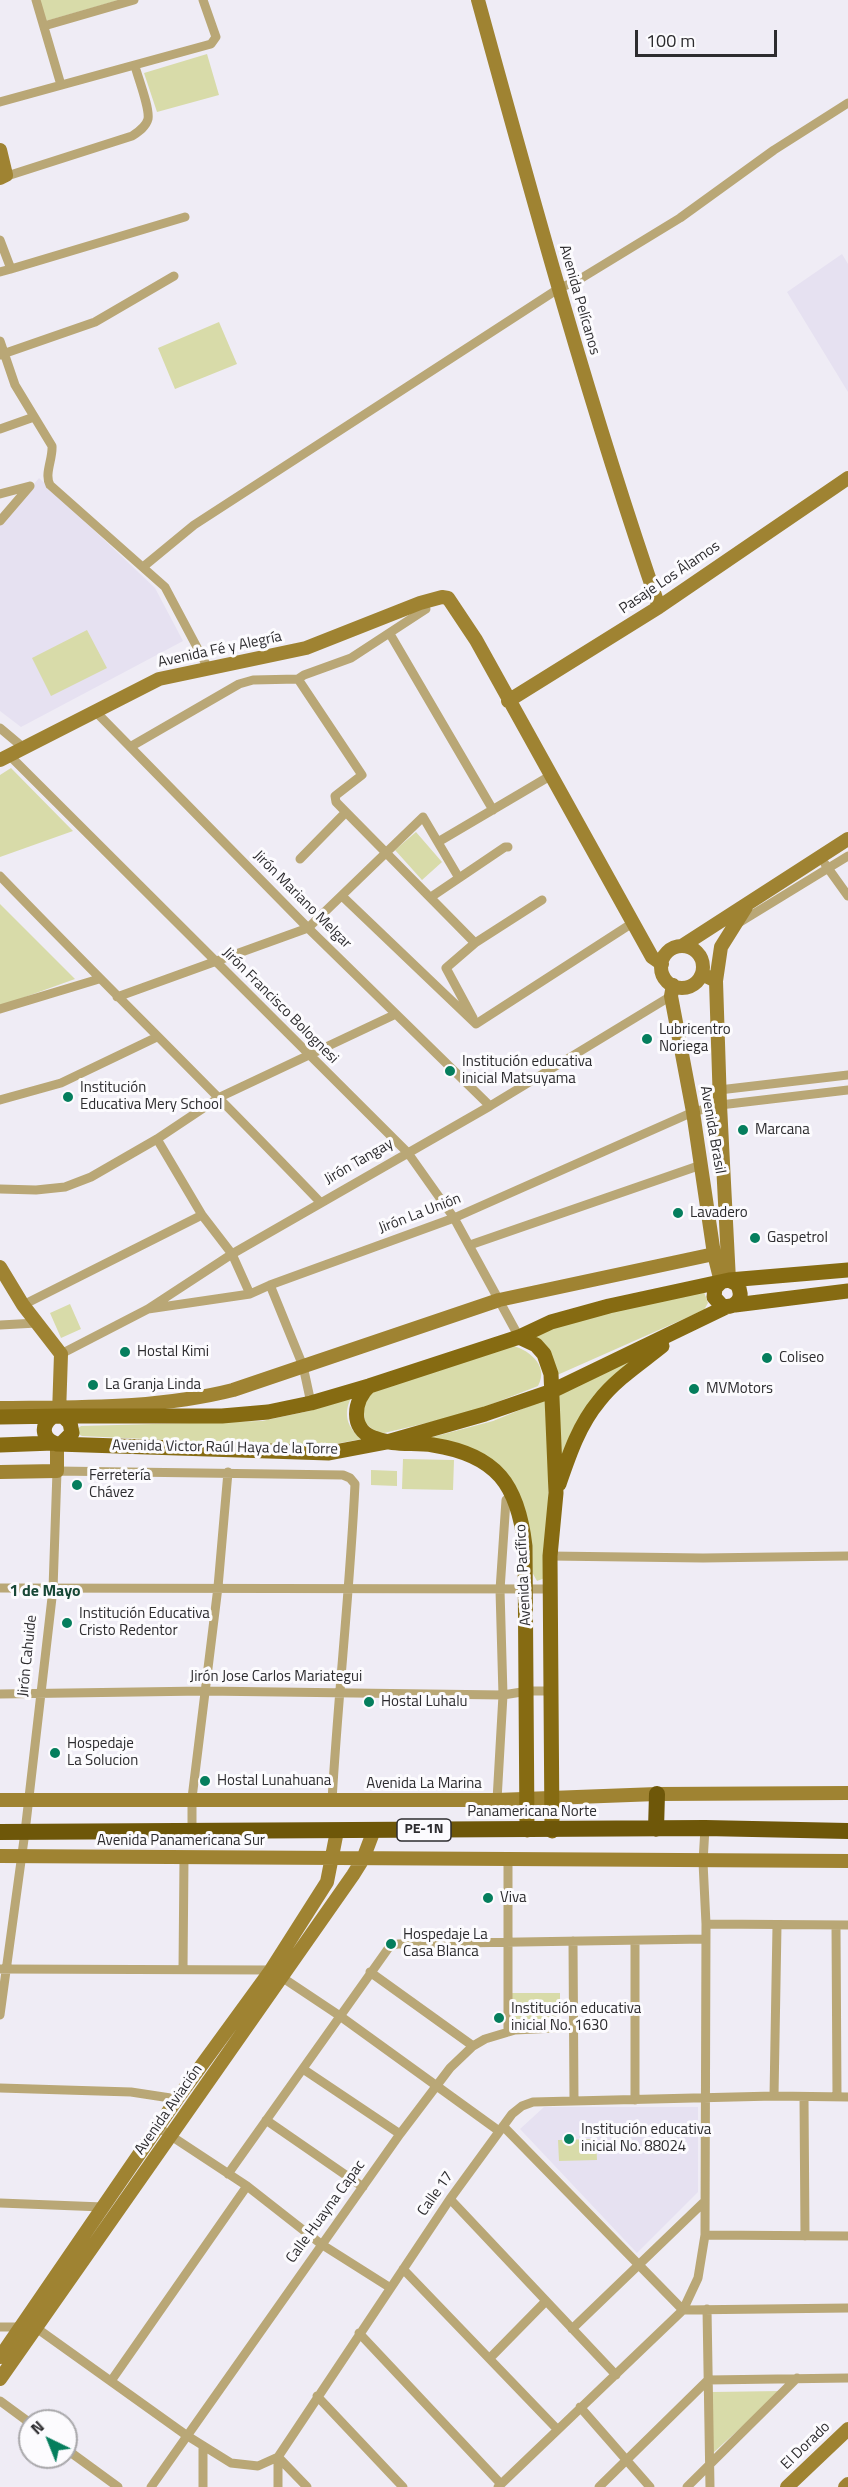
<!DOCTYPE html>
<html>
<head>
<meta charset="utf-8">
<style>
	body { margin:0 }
	#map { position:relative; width:848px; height:2487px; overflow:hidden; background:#efecf5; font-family:"Titillium Web",sans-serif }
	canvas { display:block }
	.north { position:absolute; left:18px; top:2409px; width:60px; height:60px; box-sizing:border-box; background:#fcfbfe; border:2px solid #a9a8ab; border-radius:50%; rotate:317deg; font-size:16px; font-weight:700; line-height:24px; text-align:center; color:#2d2c2f }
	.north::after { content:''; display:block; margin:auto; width:21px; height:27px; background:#057e5d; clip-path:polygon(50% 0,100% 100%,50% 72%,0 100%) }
	.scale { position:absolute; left:635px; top:30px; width:142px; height:27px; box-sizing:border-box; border:3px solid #2d2c2f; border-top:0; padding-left:8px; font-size:18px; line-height:21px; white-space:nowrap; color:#2d2c2f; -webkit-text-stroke:4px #fcfbfe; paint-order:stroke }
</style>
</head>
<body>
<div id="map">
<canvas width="848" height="2487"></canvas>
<div class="north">N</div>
<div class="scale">100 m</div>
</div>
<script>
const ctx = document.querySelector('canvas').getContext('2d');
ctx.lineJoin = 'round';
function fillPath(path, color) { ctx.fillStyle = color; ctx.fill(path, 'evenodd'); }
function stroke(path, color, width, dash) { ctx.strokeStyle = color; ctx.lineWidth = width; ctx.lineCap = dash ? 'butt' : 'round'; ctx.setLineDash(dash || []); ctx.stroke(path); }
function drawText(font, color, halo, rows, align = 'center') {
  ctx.font = font + ' "Titillium Web",sans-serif'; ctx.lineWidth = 6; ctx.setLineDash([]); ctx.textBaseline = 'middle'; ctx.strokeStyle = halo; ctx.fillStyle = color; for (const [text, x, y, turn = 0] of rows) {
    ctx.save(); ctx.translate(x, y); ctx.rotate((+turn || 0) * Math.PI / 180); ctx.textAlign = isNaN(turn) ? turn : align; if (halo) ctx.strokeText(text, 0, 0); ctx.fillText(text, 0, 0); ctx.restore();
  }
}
fillPath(new Path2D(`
	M842,254L848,264V392L787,292Z
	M39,478L155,588L183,641L21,727L0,711V525Z
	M544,2107H698V2192L637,2253L520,2129Z`), '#e6e1f1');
fillPath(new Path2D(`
	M40,0H119L46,21Z
	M207,54L219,95L157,112L144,73Z
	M219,322L237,364L175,389L158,348Z
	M87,630L107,668L51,696L32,658Z
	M11,768L73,831L0,857V775Z
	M416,832L442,862L422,880L395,850Z
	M0,904L75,979L0,1006Z
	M704,1292L708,1303L704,1310L555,1376L529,1333L601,1310Z
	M70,1304L81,1329L61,1338L50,1313Z
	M509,1345C527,1348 550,1365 538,1386L469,1413L384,1433L376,1432L365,1423L363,1403L370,1393Z
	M636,1357L632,1362L559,1473L557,1394Z
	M351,1398C343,1414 347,1428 362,1439L329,1445L293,1446L82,1436L78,1434L77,1429L81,1426L262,1421L309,1411Z
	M549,1398L548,1569L545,1578L537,1581L532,1572L511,1480L425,1439L493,1421Z
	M403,1459L454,1460L453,1490L402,1489Z
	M371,1470L397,1471V1486L371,1485Z
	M511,1993H560V2021H511Z
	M596,2139L597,2160L559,2161L558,2140Z
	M781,2391L713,2453L712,2392Z`), '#d8dba9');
stroke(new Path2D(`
	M36,0L61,85
	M44,26L134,0
	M0,102L211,44L216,37L203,0
	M4,177L132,136C138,132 146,127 148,119C150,108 138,78 135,66
	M0,240L11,269L0,272
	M11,269L185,217
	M0,341L15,385L52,446C53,459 44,474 50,485L165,587L208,668
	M0,355L95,322L174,276
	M0,429L34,417
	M0,494L30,486
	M0,521L30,486
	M143,567L194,525L558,289L580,279L680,218L774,150L848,103
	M420,603L426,609L351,658L304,675L298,679L362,775L335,796L336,802L475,943
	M390,634L493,810
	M95,711L308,928L490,1106
	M0,728L25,749
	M130,747L239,684L253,680L298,679
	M10,756L408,1153L454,1218L519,1337
	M438,842L550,776
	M300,859L346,812
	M825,864L848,896
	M0,876C106,986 216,1093 321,1203
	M342,896L476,1024
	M431,897L505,847H508
	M737,924L848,856
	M117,997L308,928L423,817L459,878
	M0,1009L99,979
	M473,1018L446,968L475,943L542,900
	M476,1024L634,922
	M719,1090L848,1075
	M0,1100L61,1083L157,1037
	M157,1139L202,1215L232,1254L250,1294
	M0,1189L36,1190L65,1187L91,1177L157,1139L220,1097L396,1014
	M470,1245L701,1165
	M270,1285L303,1366L311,1403
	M23,1305L202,1215
	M148,1309L250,1294L270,1285L454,1218L693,1112L720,1105L848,1090
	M0,1325L37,1323
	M61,1354L148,1309L232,1254L490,1106L671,996
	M550,1556L703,1558L848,1556
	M0,1588L550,1589
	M0,1694L204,1691L503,1695L528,1691H551
	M497,1800L503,1695L500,1590L506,1500
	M192,1830V1798L218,1587L228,1472
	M706,1924L848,1925
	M836,1925L837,2097
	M573,1941L574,2101
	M0,1969L271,1970L340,2016L499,2131
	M183,1969L184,1858
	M370,1972L473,2046
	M0,2015L25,1832L53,1589L57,1471L343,1475L350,1478L355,1484C350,1590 338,1695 332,1801
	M508,2032V1858
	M303,2069L400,2134
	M0,2088L131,2092L177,2099
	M774,2096L777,1926
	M804,2097L805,2236
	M635,2100V1941
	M266,2120L363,2187
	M503,2126L683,2310L848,2308
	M159,2128L247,2186L321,2244L389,2287
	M228,2174L390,1946L398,1944L705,1939
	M450,2199L616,2375
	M0,2203L103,2207
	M705,2235L848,2236
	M403,2269L557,2429
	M707,2309L710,2487
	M0,2327H35L186,2435L231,2463L258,2466L278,2457
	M572,2329L703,2203
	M359,2333L501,2484
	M490,2358L545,2302
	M111,2381L247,2186
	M317,2396L403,2487
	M0,2401L30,2423
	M580,2407L650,2487
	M66,2449L118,2487
	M278,2457L450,2199L512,2114L522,2106L533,2102L774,2096L848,2097
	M278,2457L307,2487
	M278,2457V2487
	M151,2487L400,2134L450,2068L473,2046L485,2039L515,2030L575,2027
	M203,2487V2447
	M498,2487L683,2310L698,2278L705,2235L706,1924L703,1862L705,1828
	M599,2487L708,2380L848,2378
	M687,2487L797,2378`), '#b9a776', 9);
stroke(new Path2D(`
	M478,0C534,204 590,407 659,607
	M0,150L6,175L0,178
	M508,701L659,607L848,478
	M0,760L159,679L306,648L420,603L442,597L448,598L476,640L652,957L662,964
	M682,946L848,839
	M661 967a21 21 0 1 1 42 0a21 21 0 1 1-42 0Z
	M702,974L716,981L720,1105L729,1280
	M716,981L721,947L746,907
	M673,985L671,996L693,1112L714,1254L721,1282
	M0,1267L23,1305L61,1354L59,1414
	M0,1408C77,1407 158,1409 233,1390L499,1300L714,1254
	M0,1472L57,1471V1444
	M0,1800H497L657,1794L848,1793
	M0,1856L848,1861
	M0,2357L177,2099L271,1970L327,1882L337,1831
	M0,2379L353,1875L363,1859L374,1830
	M787,2487L848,2429
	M845,2487L848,2484`), '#9f8332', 14);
stroke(new Path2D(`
	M721,1282L715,1288L714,1297L722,1306C737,1309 745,1297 737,1284L729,1280
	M735,1305L848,1291
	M519,1337L536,1345L544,1354L551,1374L556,1493L550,1556L552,1831
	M369,1386C354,1400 349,1429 374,1438C393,1446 413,1442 433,1445C497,1455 518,1485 525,1546L527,1830
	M63,1416H222L268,1412L311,1403L369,1386L519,1337L551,1322L609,1306L729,1280L848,1270
	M0,1417L63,1416L70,1423L72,1433L62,1443
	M51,1418C40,1427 43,1440 57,1444L329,1453L387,1442L485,1414L552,1391L726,1307
	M0,1445L53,1443
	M559,1484C569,1455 579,1425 599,1401C616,1379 641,1363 662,1346`), '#866b12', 15);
stroke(new Path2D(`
	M656,1829L657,1794
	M0,1832L705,1828L848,1831`), '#6e5709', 16);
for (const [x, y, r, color] of [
	[647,1039,6,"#057e5d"],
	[450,1071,6,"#057e5d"],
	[68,1097,6,"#057e5d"],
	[743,1130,6,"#057e5d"],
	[678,1213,6,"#057e5d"],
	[755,1238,6,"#057e5d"],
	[125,1352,6,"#057e5d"],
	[767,1358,6,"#057e5d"],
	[93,1385,6,"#057e5d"],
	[694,1389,6,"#057e5d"],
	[77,1485,6,"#057e5d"],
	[67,1623,6,"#057e5d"],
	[369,1702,6,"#057e5d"],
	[55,1753,6,"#057e5d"],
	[205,1781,6,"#057e5d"],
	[488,1898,6,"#057e5d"],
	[391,1944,6,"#057e5d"],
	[499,2018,6,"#057e5d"],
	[569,2139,6,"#057e5d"]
]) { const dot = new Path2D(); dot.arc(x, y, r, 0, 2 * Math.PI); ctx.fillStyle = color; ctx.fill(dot); stroke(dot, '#fcfbfe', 2); }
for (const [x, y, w] of [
	[424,1830,54]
]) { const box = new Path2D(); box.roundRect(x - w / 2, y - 11, w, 22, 4.5); ctx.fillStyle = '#fcfbfe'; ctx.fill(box); stroke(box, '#2d2c2f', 1.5); }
drawText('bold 14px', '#2d2c2f', null, [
	["PE-1N",424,1830]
]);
drawText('15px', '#2d2c2f', '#fcfbfe', [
	["Avenida Pelícanos",579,300,74],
	["Pasaje Los Álamos",670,578,-34],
	["Avenida Fé y Alegría",220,650,-12],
	["Jirón Mariano Melgar",302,900,45],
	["Jirón Francisco Bolognesi",280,1006,45],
	["Avenida Brasil",712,1130,80],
	["Jirón Tangay",359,1162,-30],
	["Jirón La Unión",420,1214,-21],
	["Avenida Victor Raúl Haya de la Torre",225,1448,1],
	["Avenida Pacífico",524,1575,-93],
	["Jirón Cahuide",28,1656,-84],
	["Jirón Jose Carlos Mariategui",276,1677],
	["Avenida La Marina",424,1784],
	["Panamericana Norte",532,1812],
	["Avenida Panamericana Sur",181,1841],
	["Avenida Aviación",169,2110,-55],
	["Calle 17",436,2194,-55],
	["Calle Huayna Capac",326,2212,-54],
	["El Dorado",806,2446,-44]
]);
drawText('15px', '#2d2c2f', '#fcfbfe', [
	["Lubricentro",659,1030],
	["Noriega",659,1047],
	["Institución educativa",462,1062],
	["inicial Matsuyama",462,1079],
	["Institución",80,1088],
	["Educativa Mery School",80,1105],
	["Marcana",755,1130],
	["Lavadero",690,1213],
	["Gaspetrol",767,1238],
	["Hostal Kimi",137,1352],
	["Coliseo",779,1358],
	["La Granja Linda",105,1385],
	["MVMotors",706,1389],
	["Ferretería",89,1476],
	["Chávez",89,1493],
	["Institución Educativa",79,1614],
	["Cristo Redentor",79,1631],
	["Hostal Luhalu",381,1702],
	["Hospedaje",67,1744],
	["La Solucion",67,1761],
	["Hostal Lunahuana",217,1781],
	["Viva",500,1898],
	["Hospedaje La",403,1935],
	["Casa Blanca",403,1952],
	["Institución educativa",511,2009],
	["inicial No. 1630",511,2026],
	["Institución educativa",581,2130],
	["inicial No. 88024",581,2147]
], 'left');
drawText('bold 16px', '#174736', '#fcfbfe', [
	["1 de Mayo",45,1592]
]);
</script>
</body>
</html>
